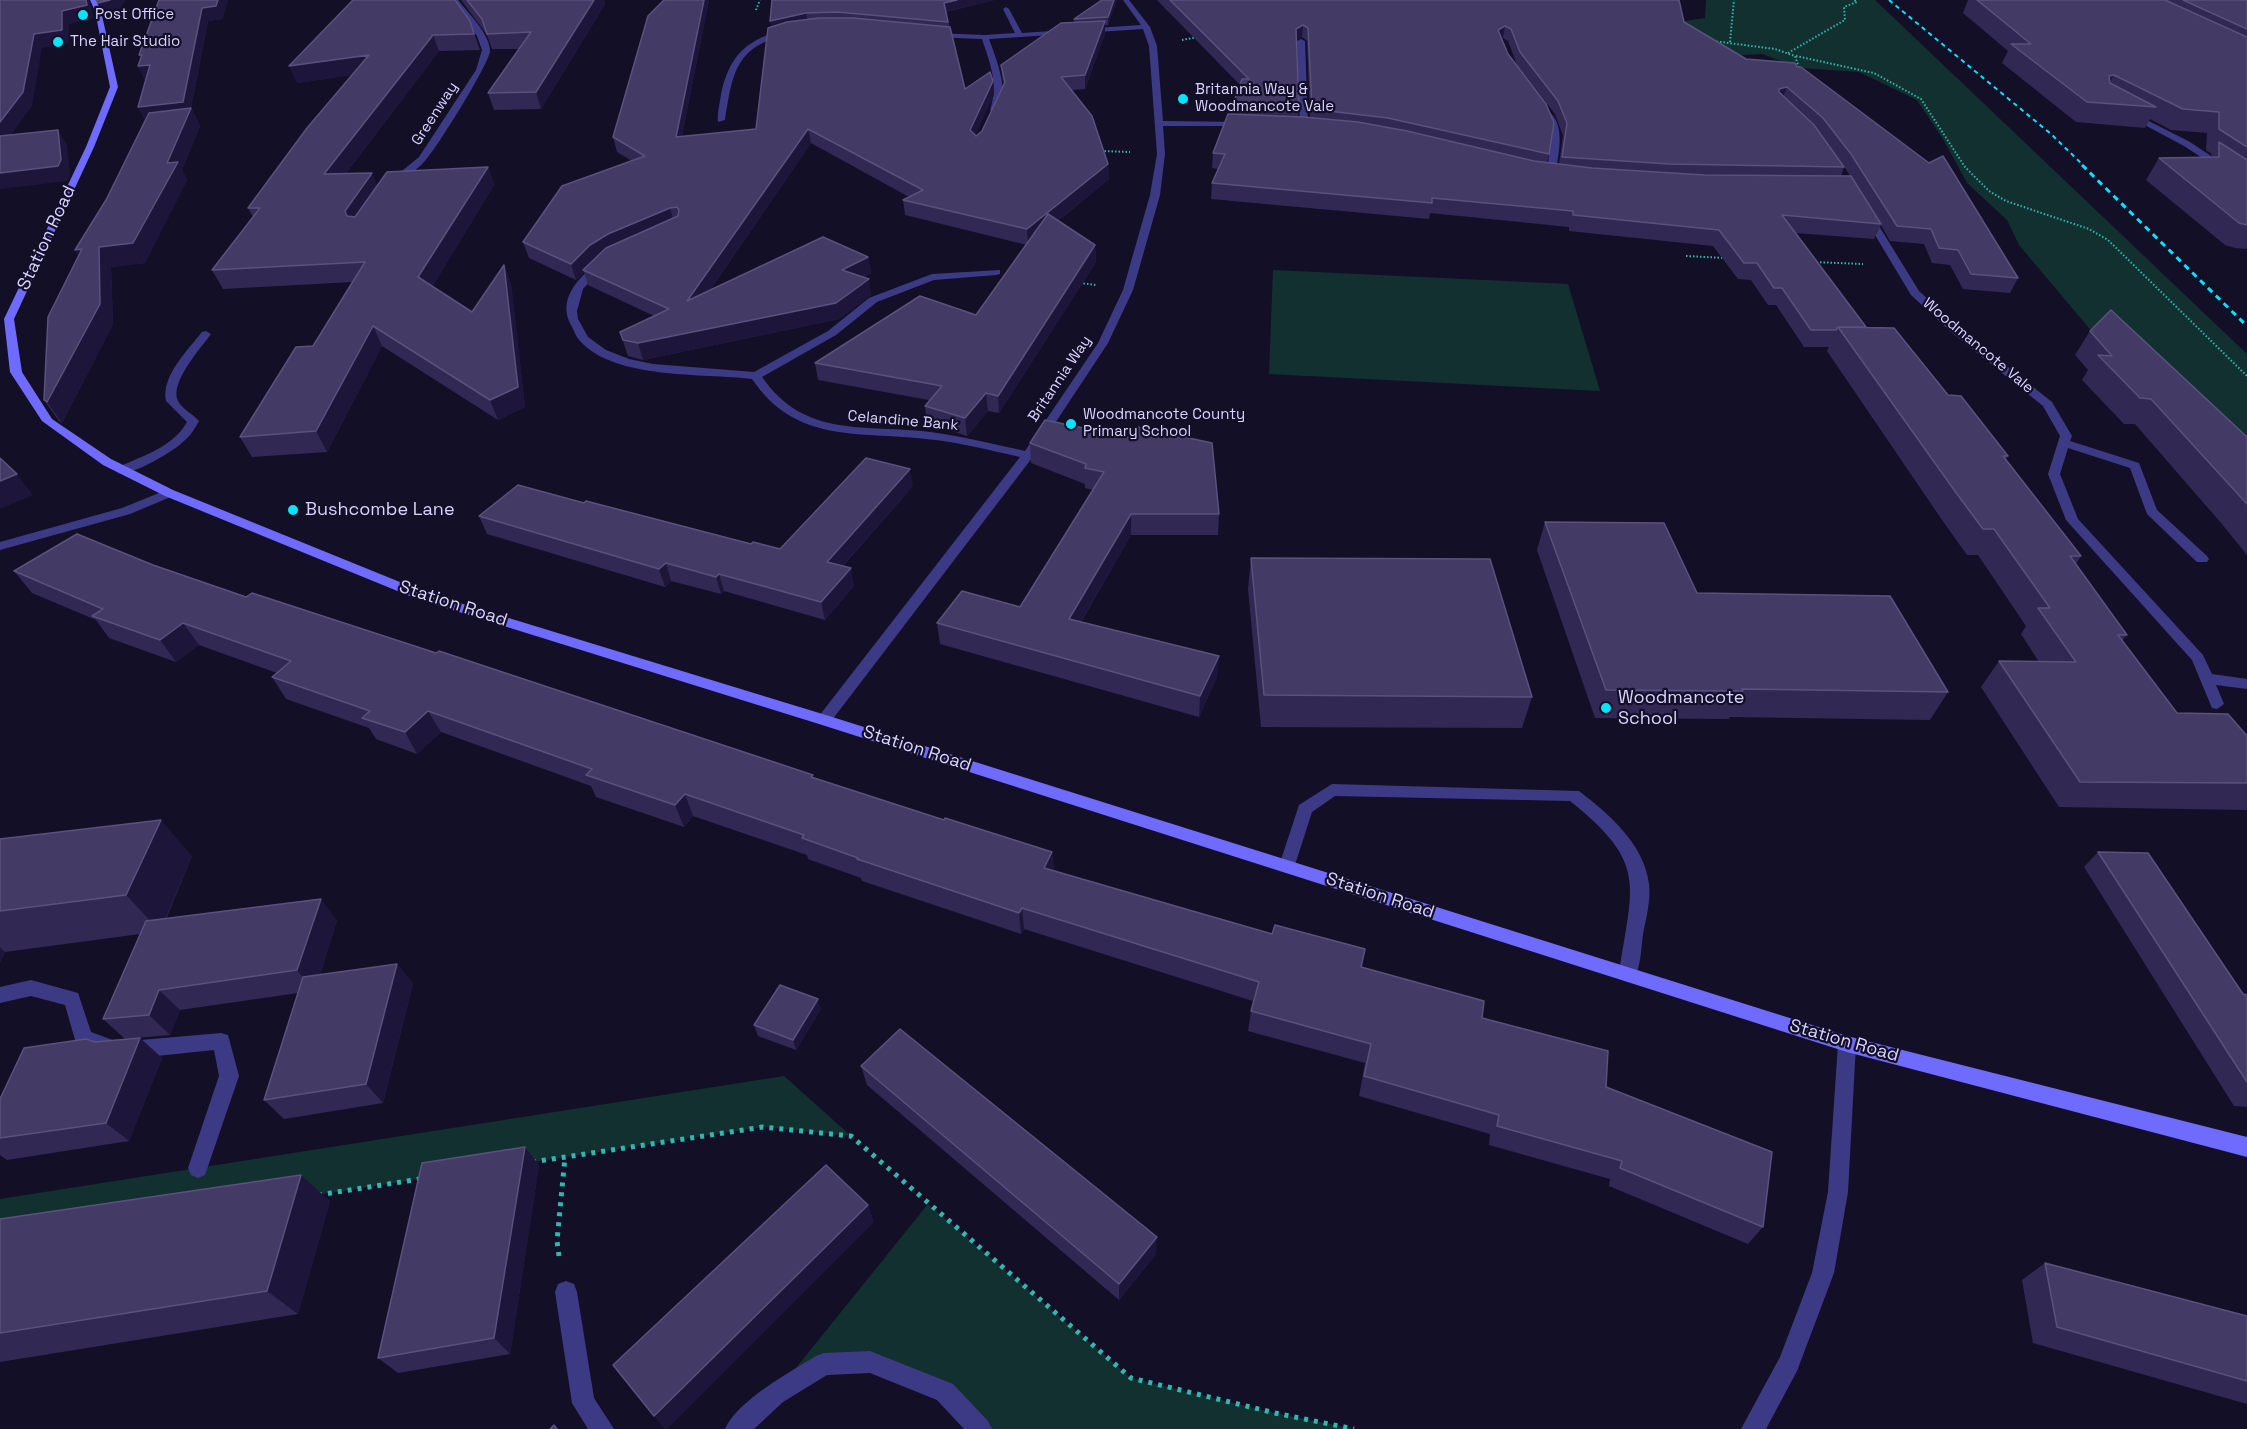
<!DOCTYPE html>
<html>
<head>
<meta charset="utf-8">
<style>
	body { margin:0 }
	canvas { display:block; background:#130f26 }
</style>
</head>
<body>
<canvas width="2247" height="1429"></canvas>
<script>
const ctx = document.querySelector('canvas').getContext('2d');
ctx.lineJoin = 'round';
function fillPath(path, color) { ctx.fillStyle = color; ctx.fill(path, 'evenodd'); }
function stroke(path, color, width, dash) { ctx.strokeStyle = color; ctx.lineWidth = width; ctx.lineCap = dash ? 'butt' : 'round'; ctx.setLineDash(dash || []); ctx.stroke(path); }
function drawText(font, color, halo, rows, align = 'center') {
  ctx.font = font + ' "Space Grotesk",sans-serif'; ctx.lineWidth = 4.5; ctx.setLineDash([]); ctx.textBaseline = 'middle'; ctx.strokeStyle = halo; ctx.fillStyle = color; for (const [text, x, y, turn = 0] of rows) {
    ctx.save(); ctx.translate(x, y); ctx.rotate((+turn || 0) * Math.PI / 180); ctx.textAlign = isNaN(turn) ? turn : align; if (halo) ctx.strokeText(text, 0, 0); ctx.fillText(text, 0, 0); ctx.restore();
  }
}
fillPath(new Path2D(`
	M1706,0H1875L2247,354V445L2099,340L2019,245L2007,220L1967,183L1943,139L1917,100L1859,72L1801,68L1762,54L1687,58L1637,28L1705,18Z
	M1273,270L1568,284L1600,391L1269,374Z
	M784,1076L851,1136L763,1127L0,1243V1199Z
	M928,1204L1131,1378L1275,1413L1354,1429H980L945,1392L870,1362L824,1364L775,1394Z`), '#12302f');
stroke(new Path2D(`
	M756,10L760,0
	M1182,40L1198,37
	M1713,41L1775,49L1795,56L1800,71
	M1730,42L1734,0
	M1788,53L1845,20L1844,7L1857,2L1854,0
	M1796,56L1874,73L1921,99L1965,167L1989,191L2006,201L2089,229L2108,240L2247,376
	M1101,151L1130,152
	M1686,256L1725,258
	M1813,262L1863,264
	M1080,283L1096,285`), '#2fb8b0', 2, [1.5, 2]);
stroke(new Path2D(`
	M532,1162L763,1127L851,1136L1131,1378L1275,1413L1354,1429
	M318,1195L420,1179
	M559,1256L557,1241L565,1157`), '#2fb8b0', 5, [4, 6]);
fillPath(new Path2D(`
	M1332,784L1579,791C1609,814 1644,844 1649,884C1651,900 1646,919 1643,934C1641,949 1641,966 1634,979L1628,982L1622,979L1619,974C1632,885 1649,864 1570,801L1335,796L1312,812L1293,871L1287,873L1281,871L1279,866L1299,805Z`), '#3d3a85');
fillPath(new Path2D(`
	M452,0H458C468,13 490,34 490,51C489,64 436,150 424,162C417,169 401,185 391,184V180L419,157L476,70L482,50L477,36Z
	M1123,0H1129L1150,27L1157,46L1163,121L1243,122L1247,124L1243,126H1163L1165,154L1160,195L1133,290L1108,343L1032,458L829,724H819L816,720L819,716L1020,457C989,450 958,442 926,439C858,431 796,444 752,379C704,373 615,380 580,341C576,337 574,330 571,325C557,300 578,278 597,263H603V267L583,289L577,311L578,319L588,337L606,350L629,359L653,364L754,372L828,331L869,298L932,274L1000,270V274L996,275L934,280L877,302L836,335L762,377C805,439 865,424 930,432C962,436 993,444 1025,451L1098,343L1123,290L1150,195L1157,154L1149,46L1143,29L989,39C995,56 1014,101 994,112L990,110C999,85 990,63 982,39L933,37L929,35L933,33L985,35L1015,33L1003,9L1006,7L1009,9L1022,33L1141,25Z
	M787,29L790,33C736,47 733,70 725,120L718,122C717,113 720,103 721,94C730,53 748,39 787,29Z
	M1301,39L1305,41L1308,125L1304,127L1300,125L1297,41Z
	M1544,108C1567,120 1559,153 1555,174L1551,177L1547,174L1551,133L1540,110Z
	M2129,111L2190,142L2247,180V187L2184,146L2126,115L2125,113Z
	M1865,213H1871L1919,291L1959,328L2052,402L2072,436L2070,441L2139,463L2157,510L2207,556L2209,559L2207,562H2197L2147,514L2130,468L2068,448L2060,474L2078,519L2203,655L2212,674L2247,679V689L2216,685L2224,704L2217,709L2212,708L2192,660L2066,520L2048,474L2060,436L2043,406L1951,332L1911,295L1863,215Z
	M206,331L211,334C201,348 169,383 178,401C182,409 193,414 199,421C195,428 191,435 185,440C175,451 132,476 118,473V467C143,456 173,447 187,422L166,401C161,376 188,350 202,332Z
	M169,489L175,493L173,496L130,514L0,550V542L122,508Z
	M31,980L78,993L91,1032L118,1042L221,1033L228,1035L239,1076L205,1175L198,1178L191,1175L188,1168L219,1076L214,1050L118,1060L76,1043L65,1005L31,996L0,1003V987Z
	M1847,1036L1854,1038L1856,1044L1848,1192L1834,1273L1797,1371L1766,1429H1741L1780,1357L1812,1273L1828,1192L1838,1044L1840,1038Z
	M566,1281L574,1284L577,1292L594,1398L614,1429H588L572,1403L555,1292L558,1284Z
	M870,1351L953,1384L988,1421L992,1429H964L937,1400L870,1373L827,1375L783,1402L754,1429H725C737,1401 790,1372 816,1356L824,1353Z`), '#3d3a85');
fillPath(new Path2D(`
	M90,0H96L101,11L118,87L94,147L14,319L22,372L52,419L111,459L173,490L427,593L829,716L1847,1036L2247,1137V1157L1847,1052L819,724L417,599L165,496L103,465L42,421L10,372L4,319L86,147L110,87L95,11Z`), '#6f6bff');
stroke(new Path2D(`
	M1889,0L2051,134L2084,166`), '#00e5ff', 2, [4.5, 4]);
stroke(new Path2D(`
	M2082,165L2247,326`), '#00e5ff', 3, [6, 5]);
fillPath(new Path2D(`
	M159,0H228L222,19L208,21L191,108L200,126L182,170L187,180L145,263L111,267L113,324L62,423L59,421L44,400L79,256L75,250L106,200L145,120L138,107L146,80H145L138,66Z
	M461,0H604L605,4L541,109L494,110L488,93L519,49H492L487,35Z
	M664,0H709L682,136L756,129L771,27L772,0H994L946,12L965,89L994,95L975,135L976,136L982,131L1004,85L1002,78L1001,65L1074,23V19L1117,0L1108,25H1105V34L1085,89L1072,90L1108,164L1109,179L1058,221L1095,245L1096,262L999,413L988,411L967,436L927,423L925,406L929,400L818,380L815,363L976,315L1027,245L905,215L903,200L909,197L811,143L710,290L868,257L871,273L863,277L871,295L839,319L643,360L628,356L620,332L654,316L588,285L584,272L576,280L529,258L523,242L632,161L617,152L613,137Z
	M1157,0H1679L1684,22L1746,59L1797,67L2018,278L2010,293L1963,289L1950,265L1932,263L1924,244L1890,241L1881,225L1874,239L1795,233L1866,327L1948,395L2008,456L2006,459L2081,556L2076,564L2127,635L2122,641L2177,713L2247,736V810L2059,807L1981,687L1999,661L2039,662L2021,634L2026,626L1978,555H1967L1942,520L1827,351L1829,347H1804L1776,305H1768L1751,280L1738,279L1713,246L1569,231V227L1430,213L1429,219L1211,199L1212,183L1218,169L1212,168L1213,153L1231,114L1232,107L1240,85ZM1302,37L1307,41L1310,117H1298L1299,108L1296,40ZM1503,38L1508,41L1517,65L1555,114L1563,136L1559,164L1547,162L1549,154L1502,39ZM1844,167L1845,168L1850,176H1841Z
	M1968,0H2247V249L2235,248L2225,245L2146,180L2159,158L2210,157L2212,154L2206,150L2207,133L2171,130L2150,119L2145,128L2076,122L2002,63L2008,51L1963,13Z
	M470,21L480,50L439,51L346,173L378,185L488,167L494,185L432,287L472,312L504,265L511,284L525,407L498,420L382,346L327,452L252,457L240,437L313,346L352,282L223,289L212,270L253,217L248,208L352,75L297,83Z
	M2090,331L2247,437V555L2221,523L2135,424H2124L2082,380L2088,370L2075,355Z
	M1030,443L1219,514L1218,535H1131L1081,622L1217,677L1199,717L940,644L937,623L1020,607L1093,490L1085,488V484L1031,463Z
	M913,486L843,566L854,586L825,620L724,591L721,594L671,581L665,587L487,534L479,516L584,503L751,544L780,549Z
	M1545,522L1697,593L1948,692L1930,720L1730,717L1729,719L1595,718L1537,550Z
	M1251,558L1532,697L1522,728L1261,727L1248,589Z
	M153,565L246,597L436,653L813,775V777L944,820L1052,852L1054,870L1361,967L1482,1018L1606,1087L1763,1227L1748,1244L1609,1186L1610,1179L1489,1145L1490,1134L1359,1096L1365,1063L1248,1031L1251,1011L1253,1001L1024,929L1021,934L862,881L861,878L808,859L807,855L693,816L684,827L596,797L591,786L441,732L417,754L376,739L369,728L286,699L272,677L277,673L199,645L176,662L109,638L96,620L32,593L14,571Z
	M0,839L192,856L166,919L337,920L320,975L397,964L413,984L383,1103L284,1119L264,1100L298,993L180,1010L170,1035L125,1039L103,1019L140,934L5,952L0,962Z
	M2098,852L2243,994L2247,995V1107L2234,1106L2084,867Z
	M821,1009L796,1050L758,1036L754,1025Z
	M140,1038L162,1058L129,1141L7,1160L0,1155V1099L95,1042Z
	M861,1066L1156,1254L1119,1300L867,1085Z
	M525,1147L539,1165L510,1354L398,1373L378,1358Z
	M330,1201L298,1314L0,1362V1219Z
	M2045,1263L2247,1316V1404L2033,1343L2022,1280Z`), '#312854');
fillPath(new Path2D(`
	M86,0H89L94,18L69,24V43L42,48L32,106L0,150V122L34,34L62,11Z
	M110,0H126L116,14L104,16L98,3Z
	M218,0H228L222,19L208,21L191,108L200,126L182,170L187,180L145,263L111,267L113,324L62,423L47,402L99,247L146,122L138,107L202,8Z
	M594,0H604L605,4L541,109L536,92Z
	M704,0H709L679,151L676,137Z
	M957,0H994L945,12L944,3Z
	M1114,0H1117L1108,25V17Z
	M806,13L808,22L772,30L770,21Z
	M1105,21V34L1085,89V75Z
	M1303,25L1302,37L1295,41L1296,29Z
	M1505,26L1503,38L1496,43L1498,30Z
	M433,35L439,51L332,191L324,174Z
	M139,55H142L150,65L157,78L145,80L138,66L144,65Z
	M369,55L375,72L297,83L289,66Z
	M2114,75L2103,95L2109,76Z
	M993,81L994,95L971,144L970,130Z
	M1787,87L1782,100L1774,103L1779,89Z
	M808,129L811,143L691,317L687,301Z
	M58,130L67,145L70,175L67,181L0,189V173Z
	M1108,164L1109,179L1028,245L1027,229Z
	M488,167L494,185L426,297L418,277Z
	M372,173L380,191L353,230L345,211Z
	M670,208L674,223L583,270L584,272L576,280L571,264L590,245L608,234Z
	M1095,245L1096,262L999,413L998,396Z
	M82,249L87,270L75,250Z
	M868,257L871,273L844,285L842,270Z
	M504,265L511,284L525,407L498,420L490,400Z
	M869,279L871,295L839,319L643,360L638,343Z
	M373,326L382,346L327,452L316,431Z
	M986,393L988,411L967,436L965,418Z
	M910,469L913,486L831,579L827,562Z
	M17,474L33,495L0,509V481Z
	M1131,514V535L1070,640L1069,619Z
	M666,563L671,581L665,587L659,569Z
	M851,568L854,586L825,620L821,602Z
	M719,574L724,591L721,594L716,577Z
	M183,623L199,645L176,662L160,640Z
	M1219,656L1217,677L1199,717L1200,696Z
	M428,711L441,732L417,754L405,732Z
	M685,794L693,816L684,827L675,805Z
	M161,820L192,856L160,931L126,895Z
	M1052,852L1054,873L1044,868Z
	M321,899L337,920L315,991L297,970Z
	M1022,908L1024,929L1021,934L1019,913Z
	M0,947L5,952L0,962Z
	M397,964L413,984L383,1103L366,1084Z
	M159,990L180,1010L170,1035L149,1015Z
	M818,999L821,1009L796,1050L793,1040Z
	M140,1038L162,1058L129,1141L106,1123Z
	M525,1147L539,1165L510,1354L494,1338Z
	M301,1175L330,1201L298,1314L267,1291Z
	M868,1205L874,1222L667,1429H665L654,1416Z
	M1157,1237L1156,1254L1119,1300V1284Z`), '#1d163a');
const building = new Path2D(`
	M0,0H86L87,5L62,11V30L34,34L23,92L0,122Z
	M96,0H110L98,3Z
	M159,0H218L216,6L202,8L183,102L138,107L150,65L138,66L142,55H139Z
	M353,0H455L470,21L474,34L433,35L324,174L372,173L345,211L347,216L355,217L387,172L488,167L418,277L472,312L504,265L518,387L490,400L373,326L316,431L240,437L296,347L313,346L365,262L212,270L260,208H248L307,128L369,55L289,66Z
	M467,0H594L536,92L488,93L531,32L487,34L482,19Z
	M664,0H704L676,137L756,129L768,28L787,22L819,18H853L950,27L965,89L990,72L993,81L970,130L976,136L982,131L1005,82L1001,65L1061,23L1105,21L1085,75L1061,77L1092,116L1108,164L1027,229L903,200L923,190L808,129L687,301L823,237L868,257L842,270L869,279L836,303L638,343L623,340L620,332L669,309L583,270L606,248L678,216L679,210L677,207L670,208L608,234L590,245L571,264L523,242L562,186L645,156L613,137L648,16Z
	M772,0H957L944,3L948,22L837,12L806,13L770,21Z
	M1102,0H1114L1108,17L1074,19Z
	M1170,0H1679L1684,22L1746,59L1795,63L1797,67H1801L1929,163L1943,156L2018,278L1971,274L1958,250L1939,248L1931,229L1897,226L1851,154L1823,118L1787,87L1779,89V92L1814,125L1844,167L1669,164L1562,157L1567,123L1558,101L1520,52L1511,29L1505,26L1498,30L1508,54L1546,104L1554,123L1549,154L1388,118L1312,109L1308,28L1303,25L1296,29L1299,108L1232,107L1242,79H1249Z
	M1977,0H2165L2247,37V147L2219,129V112L2183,109L2114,75L2109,76L2110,83L2156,107L2087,102L2011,44H2031Z
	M2183,0H2247V29Z
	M191,108L167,163L178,162L133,243L99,247L100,304L47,402L44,400L48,317L82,249L75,250L106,200L149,113Z
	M1228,114L1303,117L1358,122L1407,131L1534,161L1592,168L1704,175L1851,176L1881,224L1782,215L1866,327H1838L1836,330H1811L1782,288H1774L1757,263H1744L1719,230L1573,215V211L1432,198V203L1212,183L1225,154L1213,153Z
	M58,130L61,160L58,166L0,173V136Z
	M2219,142L2247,160V225L2239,223L2159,158L2219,157Z
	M1048,214L1095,245L998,396L986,393L965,418L925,406L942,386L815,363L920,296L976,315Z
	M2111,310L2247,437V504L2151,399L2140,398L2098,355L2112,356L2090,331Z
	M1838,327L1894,328L1948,395L1961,396L2008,456H2003L2081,556H2070L2127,635H2118L2177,713L2228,714L2247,736V783L2080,782L1999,661L2076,662L2038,608H2050L1994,529H1983L1957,494Z
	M1045,420L1131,438L1138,427L1212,443L1219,514H1131L1069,619L1219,656L1200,696L937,623L962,591L1020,607L1104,472L1085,468L1086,464L1030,443Z
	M0,458L17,474L0,481Z
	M866,458L910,469L827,562L851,568L821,602L719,574L716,577L666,563L659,569L479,516L518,485L584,503L586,501L751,544L753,542L780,549Z
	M1545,522L1664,523L1697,593L1890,596L1948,692L1742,689L1743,691L1606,690Z
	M77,534L153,565L246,597L252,593L436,653L439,651L813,775L811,777L944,820L945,818L1052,852L1044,868L1272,934L1275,925L1365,949L1361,967L1484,1001L1482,1018L1608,1051L1606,1087L1772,1152L1763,1227L1620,1168L1622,1161L1497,1126L1499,1115L1364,1076L1371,1044L1251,1011L1259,982L1022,908L1019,913L857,859L858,858L802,838L804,835L685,794L675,805L586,775L592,769L428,711L405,732L362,718L370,711L272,677L291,661L183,623L160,640L92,616L103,609L14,571Z
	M1251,558L1490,559L1532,697L1264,695Z
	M161,820L126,895L0,911V839Z
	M2098,852L2148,853L2243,994L2247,995V1082Z
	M321,899L297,970L159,990L149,1015L103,1019L146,921Z
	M397,964L366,1084L264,1100L303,977Z
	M780,985L818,999L793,1040L754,1025Z
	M900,1029L1157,1237L1119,1284L861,1066Z
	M140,1038L106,1123L0,1138V1099L24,1048L86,1039L95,1042Z
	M525,1147L494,1338L378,1358L422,1163Z
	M826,1165L868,1205L654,1416L613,1365Z
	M301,1175L267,1291L0,1333V1219Z
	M2045,1263L2247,1316V1381L2057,1327Z
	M554,1425L557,1429H550Z`);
fillPath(building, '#433a66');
stroke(building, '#5a527e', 1.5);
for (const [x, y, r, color] of [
	[83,15,6,"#00e5ff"],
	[58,42,6,"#00e5ff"],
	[1183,99,6,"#00e5ff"],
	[1071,424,6,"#00e5ff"],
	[293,510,6,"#00e5ff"],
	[1606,708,6,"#00e5ff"]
]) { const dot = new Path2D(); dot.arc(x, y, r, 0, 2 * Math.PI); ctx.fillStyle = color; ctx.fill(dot); stroke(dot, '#130f26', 2); }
drawText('15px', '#d9d4ff', '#130f26', [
	["Post Office",95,15],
	["The Hair Studio",70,42],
	["Britannia Way &",1195,90],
	["Woodmancote Vale",1195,107],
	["Woodmancote County",1083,415],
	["Primary School",1083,432]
], 'left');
drawText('15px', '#d9d4ff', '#130f26', [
	["Greenway",435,114,-57],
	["Woodmancote Vale",1978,346,40],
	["Britannia Way",1060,379,-56],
	["Celandine Bank",903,421,5]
]);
drawText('18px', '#d9d4ff', '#130f26', [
	["Station Road",47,238,-65],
	["Station Road",453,604,18],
	["Station Road",917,749,18],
	["Station Road",1380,896,18],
	["Station Road",1844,1041,16]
]);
drawText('18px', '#d9d4ff', '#130f26', [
	["Bushcombe Lane",305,510],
	["Woodmancote",1618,698],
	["School",1618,719]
], 'left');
</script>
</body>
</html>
